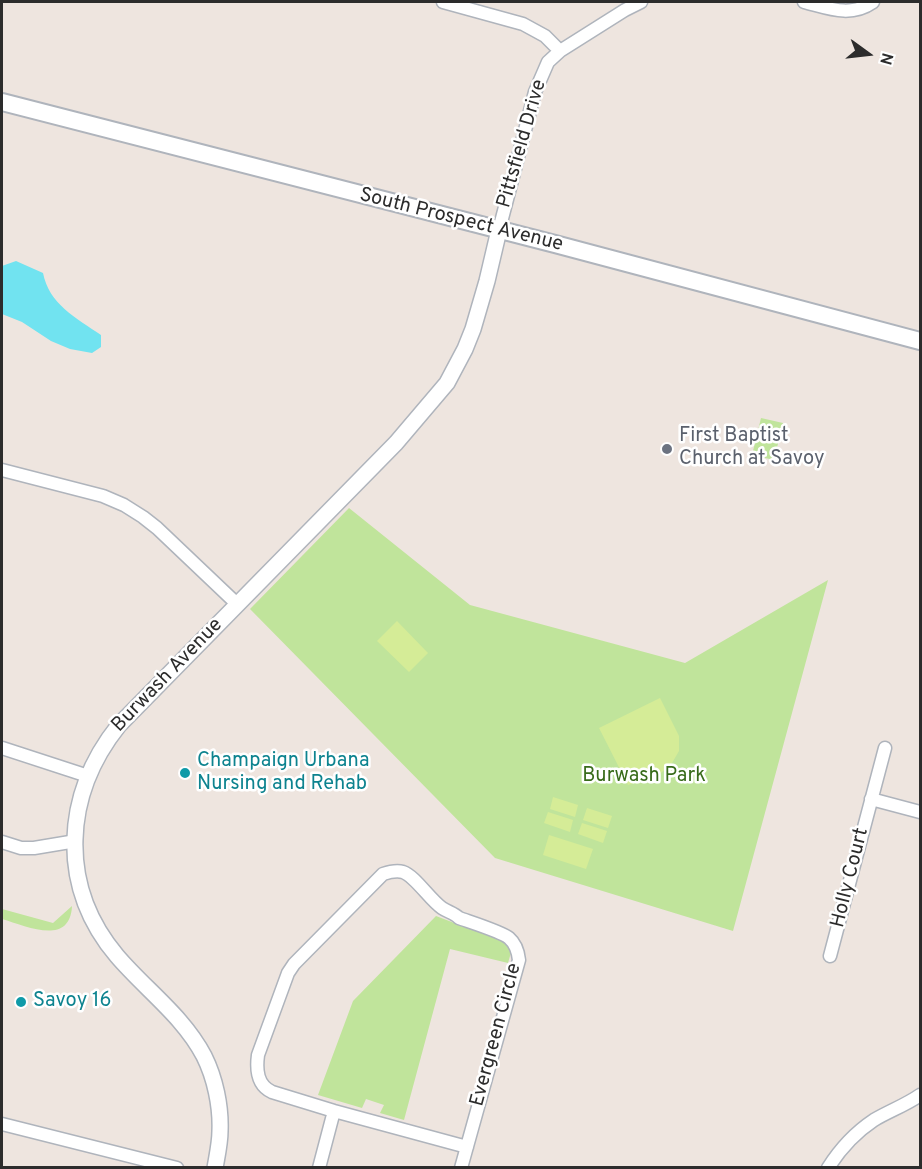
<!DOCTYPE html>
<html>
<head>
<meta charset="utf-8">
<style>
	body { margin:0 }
	#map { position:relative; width:922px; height:1169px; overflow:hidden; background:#eee5df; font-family:Overpass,sans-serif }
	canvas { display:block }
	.frame { position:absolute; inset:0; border:3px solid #2c2c2c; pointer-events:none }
	.north { position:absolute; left:838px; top:24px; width:60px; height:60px; -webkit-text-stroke:4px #fff; paint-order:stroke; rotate:105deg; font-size:16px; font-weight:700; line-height:24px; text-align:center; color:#2c2c2c }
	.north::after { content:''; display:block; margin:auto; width:21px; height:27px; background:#2c2c2c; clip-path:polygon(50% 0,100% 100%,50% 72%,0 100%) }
</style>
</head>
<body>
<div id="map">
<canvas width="922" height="1169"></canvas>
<div class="frame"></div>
<div class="north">N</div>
</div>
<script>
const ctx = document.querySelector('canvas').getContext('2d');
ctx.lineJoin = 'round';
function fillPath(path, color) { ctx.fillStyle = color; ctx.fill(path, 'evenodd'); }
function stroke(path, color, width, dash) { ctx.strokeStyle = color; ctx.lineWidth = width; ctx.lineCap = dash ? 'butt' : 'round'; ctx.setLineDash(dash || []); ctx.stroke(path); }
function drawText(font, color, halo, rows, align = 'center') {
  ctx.font = font + ' Overpass,sans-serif'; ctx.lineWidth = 5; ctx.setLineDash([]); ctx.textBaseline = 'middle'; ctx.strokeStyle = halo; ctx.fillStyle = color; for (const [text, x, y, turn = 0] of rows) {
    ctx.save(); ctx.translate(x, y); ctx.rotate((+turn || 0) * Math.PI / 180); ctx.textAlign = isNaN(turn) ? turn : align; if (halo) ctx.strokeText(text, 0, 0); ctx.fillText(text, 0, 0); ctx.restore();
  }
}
fillPath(new Path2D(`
	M761,418L783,423L774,460L752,455Z
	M349,508L470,605L685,663L828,580L733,931L495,858L250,609Z
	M72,906C70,947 26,926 2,919V909L53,923Z
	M436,916L457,924L505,940L512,949L508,963L450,949L404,1120L380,1113L384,1105L366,1099L362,1108L318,1095L353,1001Z`), '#c0e49b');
fillPath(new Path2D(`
	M397,621L428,653L409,672L377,641Z
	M660,698L679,736V751L672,763L661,773L628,785L599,728Z
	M553,797L578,805L575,817L550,809Z
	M587,808L612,816L608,828L583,820Z
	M548,812L573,820L570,832L544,823Z
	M582,823L607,831L603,843L578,834Z
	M549,835L593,849L586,869L543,855Z`), '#d5ec97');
fillPath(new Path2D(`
	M16,261L43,273C49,304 76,318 101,335V347L92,353L70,349L51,341L22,322L2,314V266Z`), '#71e3f0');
const minor = new Path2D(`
	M443,2L523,24L545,36L560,51
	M804,2C828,8 850,18 873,2
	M499,230L535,92L548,62L560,51L625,10L641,2
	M2,470L103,496L124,505L143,517L157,528L237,604
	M2,748L88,776
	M871,799L920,812
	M2,842L21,848H34L76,841
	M830,956L885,748
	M2,1124L177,1168
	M319,1168L334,1111
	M461,1168L519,960C518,951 516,944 509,938C502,932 470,922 459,918C454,913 448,912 442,908C430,900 415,876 403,872C396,870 389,872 383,874L294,964L288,973L258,1055C256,1070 257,1085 272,1092L334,1111L467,1147
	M828,1168C840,1149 856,1132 874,1120C889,1111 906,1105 920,1095`);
const tertiary = new Path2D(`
	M215,1168C217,1156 220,1143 220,1131C221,1106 215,1078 204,1056C183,1016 146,990 117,956C58,886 63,795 119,725L396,443L447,383L465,349L473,329L487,281L499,230`);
const secondary = new Path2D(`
	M2,102L555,244L920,341`);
stroke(minor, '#afb4bc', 15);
stroke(tertiary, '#afb4bc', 18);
stroke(secondary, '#afb4bc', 20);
stroke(minor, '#fff', 12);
stroke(tertiary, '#fff', 15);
stroke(secondary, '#fff', 16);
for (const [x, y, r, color] of [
	[667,449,6,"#6b7280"],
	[185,773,6,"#0f9aa8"],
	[21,1002,6,"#0f9aa8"]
]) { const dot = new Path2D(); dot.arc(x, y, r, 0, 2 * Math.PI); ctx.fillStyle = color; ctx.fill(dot); stroke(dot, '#fff', 2); }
drawText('20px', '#2c2c2c', '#fff', [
	["Pittsfield Drive",523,144,-74],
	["South Prospect Avenue",461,221,14],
	["Burwash Avenue",168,676,-46],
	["Holly Court",851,878,-76],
	["Evergreen Circle",497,1035,-75]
]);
drawText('20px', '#5b616d', '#fff', [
	["First Baptist",679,437],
	["Church at Savoy",679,460]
], 'left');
drawText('20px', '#0d838f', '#fff', [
	["Champaign Urbana",197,762],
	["Nursing and Rehab",197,785],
	["Savoy 16",33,1002]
], 'left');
drawText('20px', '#386b1a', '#fff', [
	["Burwash Park",644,777]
]);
</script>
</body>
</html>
